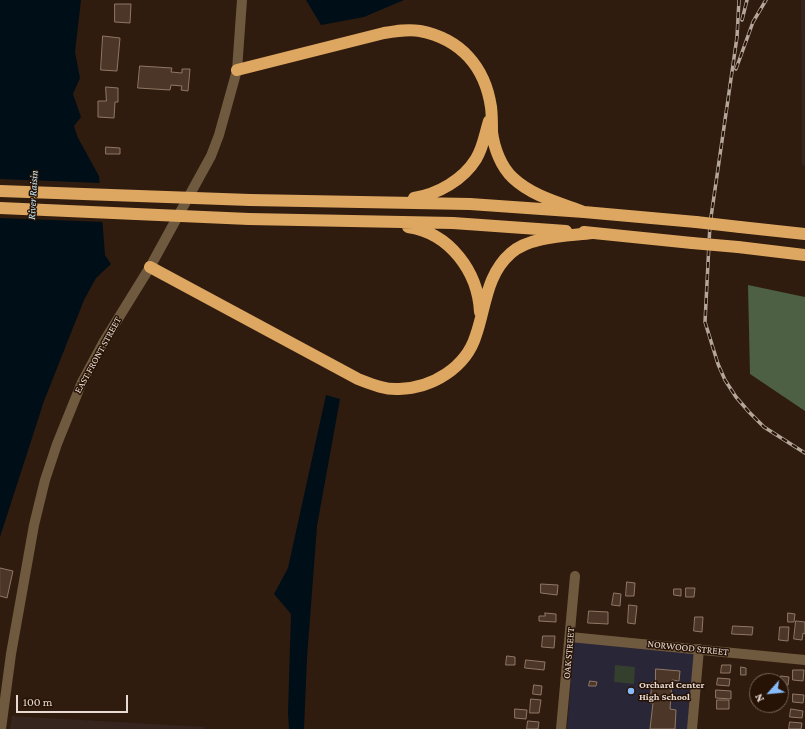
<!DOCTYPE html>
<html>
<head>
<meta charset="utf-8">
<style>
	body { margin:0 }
	#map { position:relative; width:805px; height:729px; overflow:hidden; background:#301c0e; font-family:"Crimson Pro",serif }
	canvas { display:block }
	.north { position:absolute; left:749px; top:673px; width:40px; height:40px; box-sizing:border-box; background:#261305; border:1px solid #746357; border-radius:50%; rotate:243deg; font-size:11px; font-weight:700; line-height:16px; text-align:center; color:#e8dad1 }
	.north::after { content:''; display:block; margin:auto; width:14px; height:18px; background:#87bbfb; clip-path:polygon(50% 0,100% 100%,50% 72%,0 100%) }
	.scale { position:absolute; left:16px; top:695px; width:112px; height:18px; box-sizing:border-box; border:2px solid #e8dad1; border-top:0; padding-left:5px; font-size:12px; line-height:14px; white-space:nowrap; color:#e8dad1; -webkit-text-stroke:3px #261305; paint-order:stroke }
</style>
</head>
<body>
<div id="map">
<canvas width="805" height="729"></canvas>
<div class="north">N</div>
<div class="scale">100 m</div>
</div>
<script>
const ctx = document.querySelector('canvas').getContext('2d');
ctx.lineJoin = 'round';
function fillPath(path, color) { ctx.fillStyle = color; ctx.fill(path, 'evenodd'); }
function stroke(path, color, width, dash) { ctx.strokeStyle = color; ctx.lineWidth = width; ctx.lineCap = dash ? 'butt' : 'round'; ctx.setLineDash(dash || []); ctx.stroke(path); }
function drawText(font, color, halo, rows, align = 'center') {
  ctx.font = font + ' "Crimson Pro",serif'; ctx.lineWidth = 3; ctx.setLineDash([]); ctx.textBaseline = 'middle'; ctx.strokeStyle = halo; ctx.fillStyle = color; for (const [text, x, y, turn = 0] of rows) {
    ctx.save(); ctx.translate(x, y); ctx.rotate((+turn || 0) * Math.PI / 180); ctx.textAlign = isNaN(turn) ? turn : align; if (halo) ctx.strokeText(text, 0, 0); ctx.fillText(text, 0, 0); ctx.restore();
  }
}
fillPath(new Path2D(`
	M801,0H805V166L802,165Z
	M12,716L204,727V729H10Z`), '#36241e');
fillPath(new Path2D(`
	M574,641L696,653L688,729H567Z`), '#292637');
fillPath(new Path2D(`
	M615,665L635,667L634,684L614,682Z`), '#343f2e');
fillPath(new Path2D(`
	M748,285L805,297V411L750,374Z`), '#4d6044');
fillPath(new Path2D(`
	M0,0H81L75,52L80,78L73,94L81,117L74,126L78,138L99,176L105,255L111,264L96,278L84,300L44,401L0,537Z
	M306,0H404L364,17L321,25Z
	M326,395L340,399L317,526L307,658L304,729H289L288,713L291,614L274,594L288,568Z`), '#000e18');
fillPath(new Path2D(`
	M0,179L101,183L105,222L0,218Z`), '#301c0e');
const building = new Path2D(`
	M115,4H131L130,23L115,22Z
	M103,36L120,38L117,71L101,70Z
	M140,66L172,68L171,72L182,73V69H190L188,91L181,90L182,86L171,85L170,90L138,88Z
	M106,87L118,88V102H115L114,118L98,117V101H106Z
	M106,147L120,148V154H106Z
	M0,568L13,571L7,598L0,596Z
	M627,582L635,583L634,596H626Z
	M541,584L558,585L557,595L541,593Z
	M686,588H695L694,597H686Z
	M674,589H681V596L674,595Z
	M614,593L621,594L620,606L612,605Z
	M629,605L637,606L635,624L628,623Z
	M589,611L608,612V624L588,623Z
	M545,613L556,614V622L539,621V616H545Z
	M788,613L795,614L794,622H788Z
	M695,617H703L702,632L694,631Z
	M796,621L805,622V634L803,633L802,640L794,639Z
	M733,626L753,627L752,635L732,634Z
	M780,627H789L788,641L779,640Z
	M543,636H555L554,648L542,647Z
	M507,656L515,657V665H506Z
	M526,660L545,662L544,670L525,668Z
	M722,665H731L730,673H721Z
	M741,667L746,668V675H741Z
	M656,669L680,671L679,681L672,680L670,709L676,710L675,729H650L653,703H650L652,682H655Z
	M793,670H804L803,681L793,680Z
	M781,676L789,677L788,685H781Z
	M718,678L730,679L729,686L717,685Z
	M590,681L597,682L596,686H589Z
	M534,685L542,686L541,695L533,694Z
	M716,690L731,691V699L716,698Z
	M793,694L804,695L803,703L793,702Z
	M531,699L541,700L539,713H530Z
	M717,700H729V709H717Z
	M515,709L527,710L526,719L515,718Z
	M791,709L803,711L802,718L790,717Z
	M528,721L539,722L538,729H527Z
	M790,722L802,723L801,729H789Z`);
fillPath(building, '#4c3627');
stroke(building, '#907766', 1);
stroke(new Path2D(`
	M570,637L805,660
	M1,729L11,654L34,525L45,480L57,444L82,382L103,343L150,267L211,156L219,135L237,70L242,0
	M561,729L575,576
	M692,729L699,649`), '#705a3f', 10);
stroke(new Path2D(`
	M237,70L384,33C396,31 408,29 420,31C461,39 485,67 491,107C492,115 492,124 492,132C494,148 501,167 513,178C532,196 560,203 584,212
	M414,198C438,194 463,180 476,159C483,148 485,134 489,121
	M250,200L470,204L584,212L696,222
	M249,219L453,223L566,231
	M408,227C450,233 478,272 480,312
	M740,227L805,234
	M584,232L692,243
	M738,247L805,255
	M150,267L358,379C371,384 385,390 399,389C432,388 466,368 476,335C486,306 486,275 511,253C530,236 568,236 592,233`), '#dea761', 12);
const rail = new Path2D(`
	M739,0L737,37L710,224L705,322L718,364L725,380L736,397L749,412L764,427L805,453
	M742,20L747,0
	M736,69L753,22L766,0`);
stroke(rail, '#b5a69b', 3.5);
stroke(rail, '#261305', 2, [6]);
stroke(new Path2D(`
	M0,191L250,200
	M0,208L249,219
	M696,222L740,227
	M692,243L738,247`), '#dea761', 12);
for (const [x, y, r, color] of [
	[631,691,4,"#87bbfb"]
]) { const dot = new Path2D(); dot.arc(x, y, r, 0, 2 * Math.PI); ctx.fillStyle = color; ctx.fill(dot); stroke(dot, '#261305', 1.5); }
drawText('10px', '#e8dad1', '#261305', [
	["EAST FRONT STREET",98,355,-61],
	["NORWOOD STREET",688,648,6],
	["OAK STREET",569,653,-85]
]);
drawText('bold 10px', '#e8dad1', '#261305', [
	["Orchard Center",639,685],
	["High School",639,697]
], 'left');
drawText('italic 11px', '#c3e9fb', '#261305', [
	["River Raisin",33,195,-87]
]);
</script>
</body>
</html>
